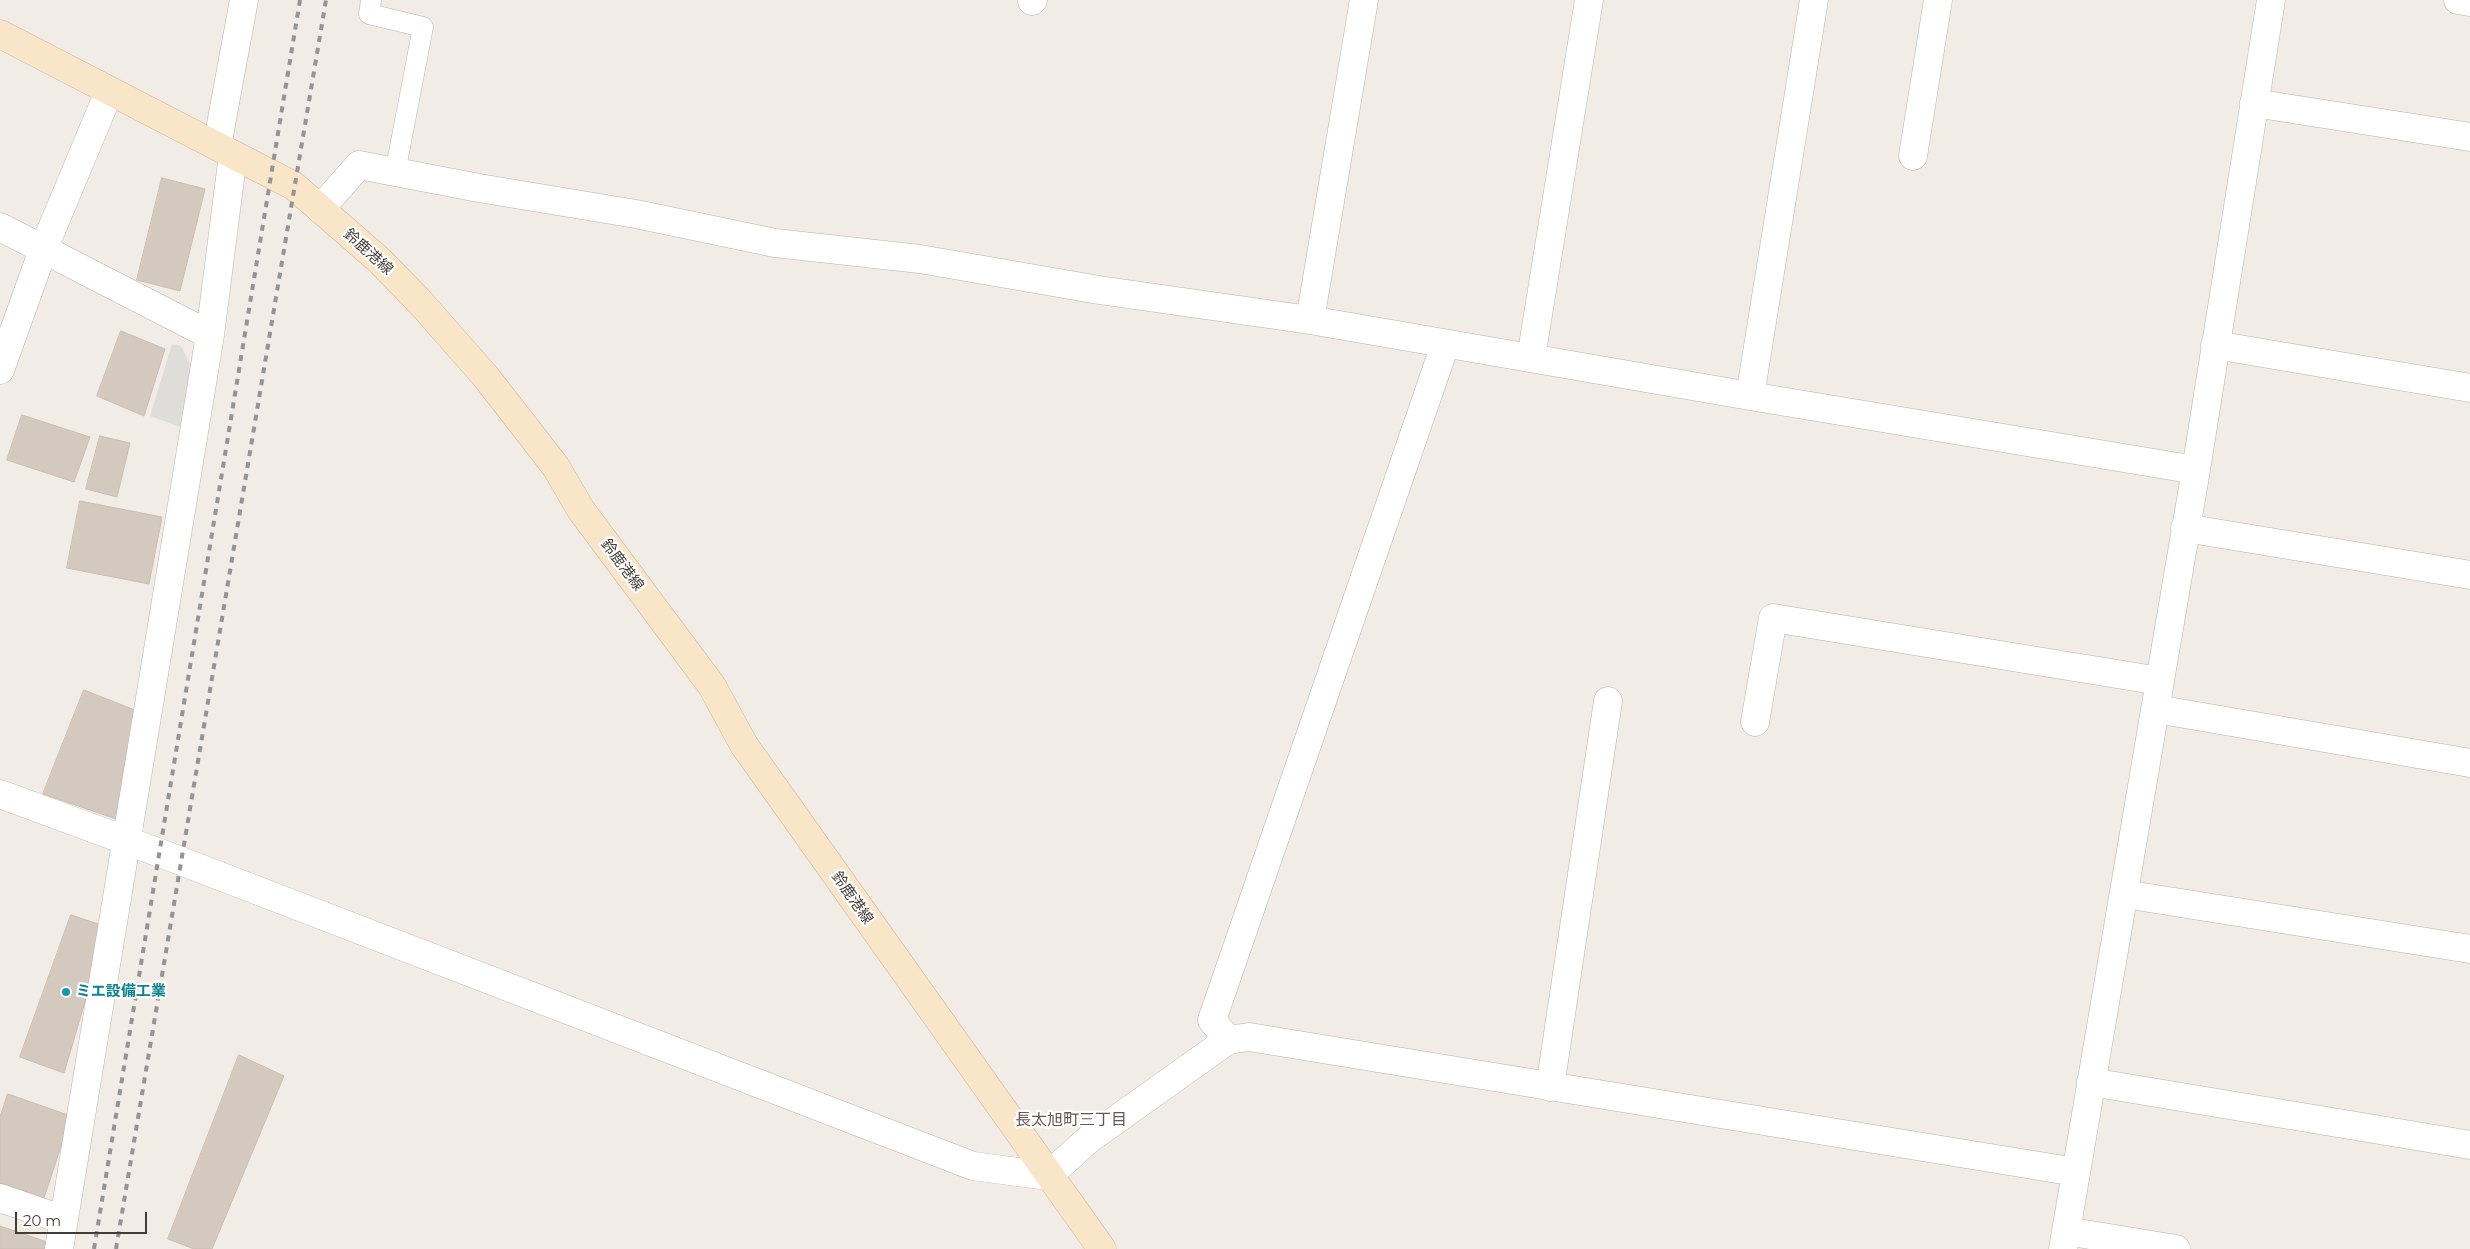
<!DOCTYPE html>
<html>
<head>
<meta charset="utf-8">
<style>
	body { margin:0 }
	#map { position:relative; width:2470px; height:1249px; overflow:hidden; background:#f1ece6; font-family:Montserrat,sans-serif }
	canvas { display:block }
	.scale { position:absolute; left:15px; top:1212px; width:132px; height:22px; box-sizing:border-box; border:2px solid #433c36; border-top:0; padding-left:6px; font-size:15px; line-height:18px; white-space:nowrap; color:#433c36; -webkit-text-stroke:4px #fff; paint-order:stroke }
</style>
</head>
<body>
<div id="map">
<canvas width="2470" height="1249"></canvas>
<div class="scale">20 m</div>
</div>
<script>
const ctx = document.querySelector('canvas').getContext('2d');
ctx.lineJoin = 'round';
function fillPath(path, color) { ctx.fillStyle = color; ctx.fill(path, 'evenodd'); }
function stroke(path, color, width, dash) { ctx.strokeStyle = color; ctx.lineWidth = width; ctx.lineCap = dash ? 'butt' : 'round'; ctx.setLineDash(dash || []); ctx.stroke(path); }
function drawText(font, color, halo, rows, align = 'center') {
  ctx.font = font + ' Montserrat,"Noto Sans JP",sans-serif'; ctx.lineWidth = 4.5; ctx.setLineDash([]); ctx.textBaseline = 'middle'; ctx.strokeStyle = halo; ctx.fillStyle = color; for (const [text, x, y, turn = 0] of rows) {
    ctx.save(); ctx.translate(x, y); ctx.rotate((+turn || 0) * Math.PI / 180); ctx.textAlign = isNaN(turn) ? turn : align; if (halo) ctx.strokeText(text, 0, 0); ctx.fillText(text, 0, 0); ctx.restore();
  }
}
fillPath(new Path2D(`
	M172,344L181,346L197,377L185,429L150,416Z`), '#dfddda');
const building = new Path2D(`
	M162,178L205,189L180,291L137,280Z
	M121,331L165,349L144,416L97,396Z
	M22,415L90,437L74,482L7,460Z
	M100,436L130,443L117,497L86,489Z
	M80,501L162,517L149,584L67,568Z
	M84,690L145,714L121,781L133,786L119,820L43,794Z
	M71,915L107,927L64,1073L20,1057Z
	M239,1055L284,1076L212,1249H194L168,1239Z
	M8,1094L71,1116L44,1198L0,1183V1117Z
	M0,1226L56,1245L55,1249H0Z`);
fillPath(building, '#d4c9bf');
stroke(building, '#cbbdb0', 1);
const service = new Path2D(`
	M371,0L369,14L423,27L395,173`);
const minor = new Path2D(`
	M2458,0L2470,2
	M1032,1L1033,0
	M2254,103L2470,137
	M217,146L244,0
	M1913,156L1938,0
	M320,209L359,165L479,188L636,214L775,243L920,259L1099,290L1310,320L1750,396L2196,470
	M0,227L210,335
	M1310,320L1364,0
	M2215,345L2470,388
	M1531,358L1589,0
	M0,370L43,250L109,92
	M1750,396L1814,0
	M2185,528L2470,575
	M2156,709L2470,763
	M1755,722L1773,618L2160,681
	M0,794L160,853L973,1166L1048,1176L1089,1139L1228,1040L1212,1020L1445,345
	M2124,894L2470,949
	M1228,1040L1249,1037L2076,1172
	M2091,1082L2470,1145
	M1550,1087L1608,701
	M0,1198L64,1220
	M2066,1231L2176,1249
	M59,1249L210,335L233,155
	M2063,1249L2196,470L2271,0`);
const secondary = new Path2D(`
	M0,34L294,186L379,260L420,302L486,377L556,467L581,510L712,686L744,745L1102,1249`);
stroke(service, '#bbb2a9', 21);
stroke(minor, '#bbb2a9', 29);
stroke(secondary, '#cdb899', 29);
stroke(service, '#fff', 20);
stroke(minor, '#fff', 28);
stroke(secondary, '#f9e6c8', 28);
stroke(new Path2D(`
	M94,1249L300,0
	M116,1249L326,0`), '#949494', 4, [6, 6]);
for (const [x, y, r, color] of [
	[66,992,5,"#0f9aa8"]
]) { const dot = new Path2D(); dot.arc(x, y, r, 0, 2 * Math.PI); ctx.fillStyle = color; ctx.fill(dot); stroke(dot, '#fff', 2); }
drawText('15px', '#433c36', '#fff', [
	["鈴鹿港線",368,252,42],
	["鈴鹿港線",622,565,53],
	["鈴鹿港線",852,898,55]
]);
drawText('bold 15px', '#0d838f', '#fff', [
	["ミエ設備工業",76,992]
], 'left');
drawText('16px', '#65584e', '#fff', [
	["長太旭町三丁目",1071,1120]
]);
</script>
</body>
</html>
